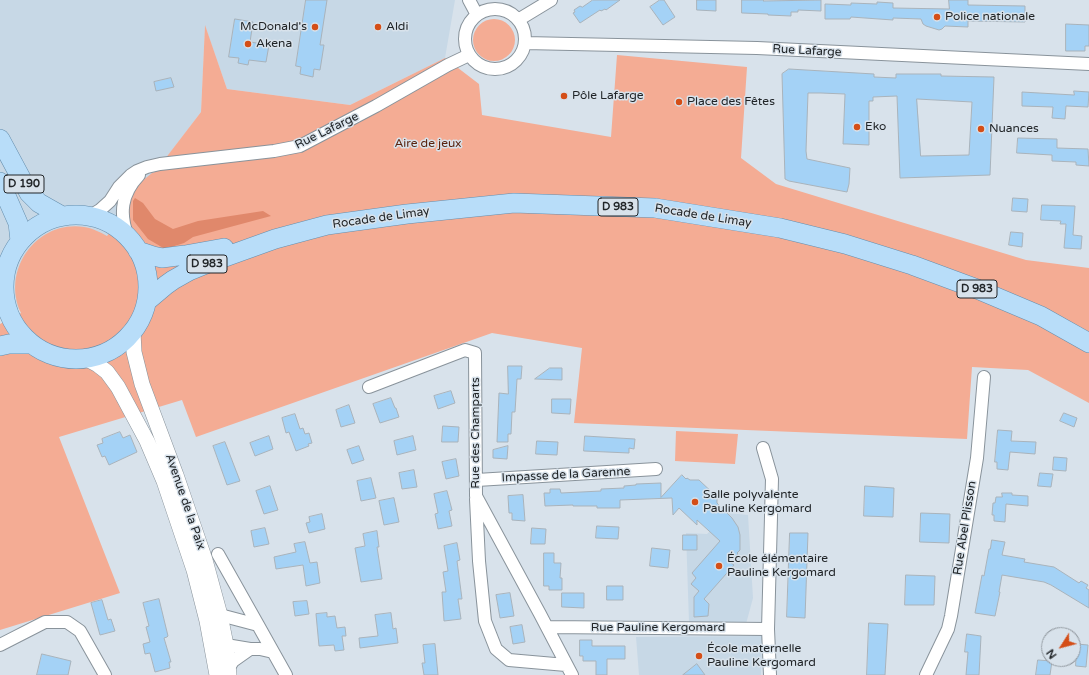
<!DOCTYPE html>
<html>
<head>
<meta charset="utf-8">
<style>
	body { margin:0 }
	#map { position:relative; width:1089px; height:675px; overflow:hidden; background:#d8e2eb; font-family:"Varela Round",sans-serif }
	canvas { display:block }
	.north { position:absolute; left:1041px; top:627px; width:40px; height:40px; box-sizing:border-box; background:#d8e2eb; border:1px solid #8f969d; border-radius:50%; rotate:234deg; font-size:11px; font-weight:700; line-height:16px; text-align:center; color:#212528 }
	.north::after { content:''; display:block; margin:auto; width:14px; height:18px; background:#d44e17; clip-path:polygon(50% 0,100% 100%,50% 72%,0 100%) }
</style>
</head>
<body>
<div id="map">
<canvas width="1089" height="675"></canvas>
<div class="north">N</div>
</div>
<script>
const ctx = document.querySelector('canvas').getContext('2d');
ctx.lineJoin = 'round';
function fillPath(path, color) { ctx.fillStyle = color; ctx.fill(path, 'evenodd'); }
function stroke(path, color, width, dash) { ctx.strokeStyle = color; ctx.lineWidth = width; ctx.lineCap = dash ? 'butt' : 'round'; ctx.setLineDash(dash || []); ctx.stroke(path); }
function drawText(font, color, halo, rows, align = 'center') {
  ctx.font = font + ' "Varela Round",sans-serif'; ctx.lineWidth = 3; ctx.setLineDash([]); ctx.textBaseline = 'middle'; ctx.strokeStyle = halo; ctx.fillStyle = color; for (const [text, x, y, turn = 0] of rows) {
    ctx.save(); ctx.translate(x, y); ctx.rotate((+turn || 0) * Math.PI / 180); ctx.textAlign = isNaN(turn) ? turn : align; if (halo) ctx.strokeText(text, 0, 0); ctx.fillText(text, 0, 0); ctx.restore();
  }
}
fillPath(new Path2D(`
	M0,0H455L445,58L350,105L227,89L205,26L201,112L63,294L0,315Z
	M728,513L748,515L753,598L746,624L689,622L686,533L707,534Z
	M762,636L761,675H639L636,637Z`), '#c7d8e6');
fillPath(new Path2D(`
	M473 40a21 21 0 1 1 42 0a21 21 0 1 1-42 0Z
	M205,25L227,89L350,105L445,58L479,84L482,115L611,137L617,55L747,67L741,158L776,184L1026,260L1089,268V403L1028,370L972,367L967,439L574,423L582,348L492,333L196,437L182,400L59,437L120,593L0,630V324L21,313C1,271 36,220 84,227C92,228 100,232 107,236L130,204L131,193L141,182L152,173L155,172L201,112Z
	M676,431L738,434L735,464L675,461Z`), '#f4ac94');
fillPath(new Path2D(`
	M135,198L143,203L155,219L173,229L198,221L263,211L271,216L193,237L184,243L165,249L148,239L133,220V201Z`), '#e0886b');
const building = new Path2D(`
	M306,0H327L320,45H324L320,70L314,69L313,77L300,74L301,67L296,66Z
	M593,0H620L606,10L605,9L601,11L600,10L580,23L573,13L575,12L574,10L580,6L582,7Z
	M660,0H664L675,17L663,25L650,7Z
	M697,0H716V11L697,10Z
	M742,0H764L763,1L821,0V11L798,10V12H791V16L768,15V14L742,13Z
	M949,0H968V5L1025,6V22L968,21V27L945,26L942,29L939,30L926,26L923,24L921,19L893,18V20L851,17L850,19H825V4L851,5V3L877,4V2L893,3V8L949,9Z
	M235,19L253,22L250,42L269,45L266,62L249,60L248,65L238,63L239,58L229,57Z
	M1066,24L1089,25V46H1085V51H1066Z
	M789,69L874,74V77L896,78V74H941V76L994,77L990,175L900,178L897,96L873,97V101H869V145L847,144H843L845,94L821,93H808L806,151L807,159L850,168L849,184L847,192L789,181L785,179L782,74ZM917,99L972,102L969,155L921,156Z
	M171,78L174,87L156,91L154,82Z
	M1074,91L1089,92L1088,107L1066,106L1065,119L1052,118L1053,107L1022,106V92L1074,95Z
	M1018,138L1057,139V148L1088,149L1089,166L1076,165V162L1052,161V155L1017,153Z
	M1013,198L1028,199L1027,212L1012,211Z
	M1042,205L1075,206L1073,235L1082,236L1081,249L1064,248L1066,224H1060L1061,221L1041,220Z
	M1011,232L1023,233L1022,247L1009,245Z
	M508,366H522L521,379H517L515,412H512L511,434H508V442H497L499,393L508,394Z
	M550,368H562V380L535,379Z
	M451,391L455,403L438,409L434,396Z
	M391,398L395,408H396L399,417L380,423L373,404Z
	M552,399H571L570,414L552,413Z
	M349,405L355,423L341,427L336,410Z
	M1064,413L1077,418L1074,427L1060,421Z
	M295,414L300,429L303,428L305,434L309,433L312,443L308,444L309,446L296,451L289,432L286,433L282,418Z
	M443,426L459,427L458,442H442Z
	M998,430L1012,431L1011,441L1036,442L1035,454L1010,452L1008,470L997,469V462H995Z
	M120,432L123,438L130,435L137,452L109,465L105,456L102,457L97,445L103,443L102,439Z
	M269,436L273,449L255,456L250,443Z
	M413,436L416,450L397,455L394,441Z
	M585,436L635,439L634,449L629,448V453L584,451Z
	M537,441L558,442L557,455L536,454Z
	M225,442L240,481L227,485L213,446Z
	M359,446L364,460L352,464L347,450Z
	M508,446L507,459L493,458V450Z
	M1054,457L1067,458L1066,471L1053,470Z
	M456,459L459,476L446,479L442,462Z
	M414,470L417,487L402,489L399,473Z
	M1040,473L1053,474L1051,487L1038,486Z
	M682,475L686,479L687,478L690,480H699L717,497V503L732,518L738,527L740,535V550L737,553L738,554L731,563L734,565L704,599L709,604L708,616L694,617V597L699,591L691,584L696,578L692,573L720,541L697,520V525L679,508L673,515L672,498L620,500V508H597V506H573V505L545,506L544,493H550V489H560L561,493L601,491V489L624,488V486L636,485V484L661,483V497Z
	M371,478L376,498L361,501L357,481Z
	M270,486L278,510L264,514L256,491Z
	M865,486L894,488L893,517L864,516Z
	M447,491L452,510L449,511L452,526L438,529L435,514L438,513L434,494Z
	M1002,493H1012V495L1028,496V506L1006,504L1005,522L994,521V515H992L993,503H995L996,497H1002Z
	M523,495L525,521L512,520V513H509L508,496Z
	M394,498L399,522L384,525L379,501Z
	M921,513L950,514L949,543L920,542Z
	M322,514L325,529L309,533L306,523L310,522L309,517Z
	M597,526L619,527L618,539L596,538Z
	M265,528L269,544L254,547L251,531Z
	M532,528L546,529L545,544H531Z
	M377,531L379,547H377L382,579L361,582L355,548L365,546L363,534Z
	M790,533H808L805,618L787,617Z
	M683,535H697V550H683Z
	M992,540L1005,542L1002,555L1025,559L1024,562L1054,567L1079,583L1081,581L1088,585L1086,588L1089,590V608L1051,585L1044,582L1002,575L999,592H1000L995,616L975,613L982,575L984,576L989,549H990Z
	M305,542L310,563L317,562L320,583L306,586L303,565L276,569L274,557L296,552L294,544Z
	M457,543L460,560L457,561L462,599H458L461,619L444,621L442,592H446L443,572L448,571L444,546Z
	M652,548L670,550L668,568L650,566Z
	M544,553H554V563H561L560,578H562V590H549V586H544Z
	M906,575L935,576L934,605H905Z
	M607,586H623V600H607Z
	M510,593L514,616L500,618L496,595Z
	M562,593H584V608L562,607Z
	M159,599L168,636L167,637L164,638L171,662H169L170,668L155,672L150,653L145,654L143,644L150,642L146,627L149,626L143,603Z
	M102,600L108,620L111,619L115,631L100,635L91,603Z
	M307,601L309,614L295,616L293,602Z
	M327,613V617L335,616L337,628L345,627L346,636H342L344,650L335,651L334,645L319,646L316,614Z
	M391,613L393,629L396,628L398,643L360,648L359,638L378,636L375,615Z
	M869,623L888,624L885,675H867Z
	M522,625L525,642L513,644L510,627Z
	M967,634L981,636L979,675H966L968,652H965Z
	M580,640H592V646H625V659H607V675H596V661H583V656H580Z
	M435,644L438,675H424L422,663H425L423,645Z
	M1077,644L1088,645L1086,667L1076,666Z
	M42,654L71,661L68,675H37Z
	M1038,660L1052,661L1050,675H1036Z
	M697,664L705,675H683Z`);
fillPath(building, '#a4d2f6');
stroke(building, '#a9b3bb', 1);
const minor = new Path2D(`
	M469,0L477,15
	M465 39a30 30 0 1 1 60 0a30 30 0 1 1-60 0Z
	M518,20L551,0
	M525,43L757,48L1089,64
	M90,216L100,210L110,201L119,187L131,175L137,171L147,167L160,164L274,151L300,146L376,106L448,65L469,55
	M128,237C119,214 121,194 139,175
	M369,387L465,350L475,353L476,496L540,614L572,675
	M763,448L772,479L768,629L770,675
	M477,480L656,469
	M476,499L479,561L485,621L496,649L509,660L566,665
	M218,554L258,625
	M220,615L258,625L286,675
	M547,627L768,629
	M220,638L226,645L250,649H260L273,652
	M0,645L45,622H67L80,631L105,675
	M228,669L233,661L250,649
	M926,675L948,629L951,616L977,458L984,377`);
const tertiary = new Path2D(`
	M133,332L134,352L142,384L176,475L205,560L220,615L226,645L229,675
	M87,359L98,365L107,372L118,387L147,441L164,481L194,570L207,621L217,675`);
const primary = new Path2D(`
	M0,139L29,193L39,203L62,216
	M0,182L18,223L20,241
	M4 287a72 72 0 1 1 144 0a72 72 0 1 1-144 0Z
	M138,251L153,256L162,258L185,255L224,248
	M147,301L166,285L173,280L189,271L211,262L275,239L327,225L407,214L514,203L655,208L780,228L845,244L912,265L977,289L1041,316L1089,343
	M0,346L9,344H31`);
stroke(minor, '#89939b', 14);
stroke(tertiary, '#89939b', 16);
stroke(primary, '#658ead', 20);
stroke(minor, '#fff', 12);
stroke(tertiary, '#fff', 15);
stroke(primary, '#b8ddf9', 19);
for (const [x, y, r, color] of [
	[937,17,4,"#d44e17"],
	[315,27,4,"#d44e17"],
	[378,27,4,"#d44e17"],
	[248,44,4,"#d44e17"],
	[564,96,4,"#d44e17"],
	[679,102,4,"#d44e17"],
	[857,127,4,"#d44e17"],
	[981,129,4,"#d44e17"],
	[695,502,4,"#d44e17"],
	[719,566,4,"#d44e17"],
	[699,656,4,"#d44e17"]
]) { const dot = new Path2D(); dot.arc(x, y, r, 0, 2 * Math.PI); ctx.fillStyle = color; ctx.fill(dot); stroke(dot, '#d8e2eb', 1.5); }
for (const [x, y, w] of [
	[24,184,40],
	[618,207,40],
	[207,264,40],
	[977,289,40]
]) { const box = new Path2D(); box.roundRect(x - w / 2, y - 9, w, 18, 3); ctx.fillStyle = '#d8e2eb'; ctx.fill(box); stroke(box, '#212528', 1); }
drawText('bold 11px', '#212528', null, [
	["D 190",24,184],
	["D 983",618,207],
	["D 983",207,264],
	["D 983",977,289]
]);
drawText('12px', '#212528', '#d8e2eb', [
	["Police nationale",945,17],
	["McDonald's",307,27,"right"],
	["Aldi",386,27],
	["Akena",256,44],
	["Pôle Lafarge",572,96],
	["Place des Fêtes",687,102],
	["Eko",865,127],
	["Nuances",989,129],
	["Salle polyvalente",703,495],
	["Pauline Kergomard",703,509],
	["École élémentaire",727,559],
	["Pauline Kergomard",727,573],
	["École maternelle",707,649],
	["Pauline Kergomard",707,663]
], 'left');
drawText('12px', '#212528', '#d8e2eb', [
	["Rue Lafarge",807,51,3],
	["Rue Lafarge",327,131,-26],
	["Rocade de Limay",703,216,9],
	["Rocade de Limay",381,218,-8],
	["Rue des Champarts",476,433,-90],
	["Impasse de la Garenne",566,475,-3],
	["Avenue de la Paix",185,502,71],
	["Rue Abel Plisson",965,528,-81],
	["Rue Pauline Kergomard",658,628]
]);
drawText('12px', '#5b2410', '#d8e2eb', [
	["Aire de jeux",428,144]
]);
</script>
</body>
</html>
